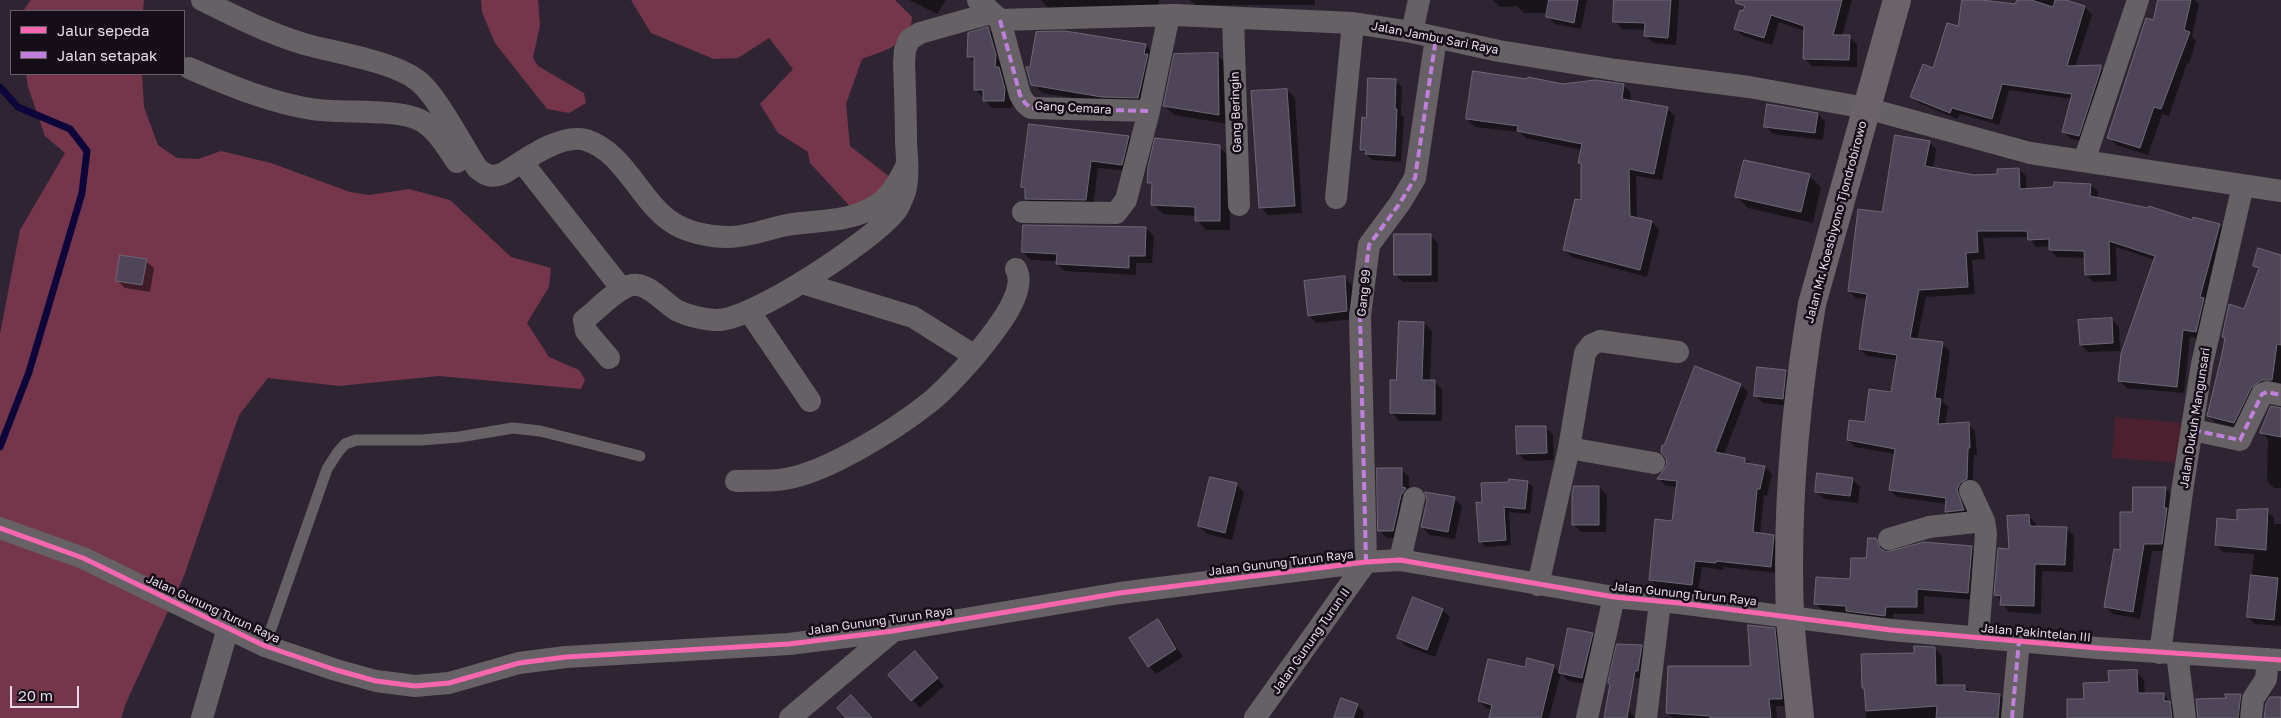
<!DOCTYPE html>
<html>
<head>
<meta charset="utf-8">
<style>
	body { margin:0 }
	#map { position:relative; width:2281px; height:718px; overflow:hidden; background:#2f2532; font-family:"Golos Text",sans-serif }
	canvas { display:block }
	.legend { position:absolute; left:10px; top:10px; width:175px; height:65px; box-sizing:border-box; background:#150d17; border:1px solid #695f6b; margin:0; padding:6px 9px; list-style:none; font-size:15px; color:#e6dae9 }
	.legend li { display:flex; align-items:center; gap:10px; height:25px }
	.legend b { width:25px; border:1px solid #695f6b }
	.scale { position:absolute; left:10px; top:686px; width:69px; height:22px; box-sizing:border-box; border:2px solid #e6dae9; border-top:0; padding-left:6px; font-size:15px; line-height:18px; white-space:nowrap; color:#e6dae9; -webkit-text-stroke:4px #150d17; paint-order:stroke }
</style>
</head>
<body>
<div id="map">
<canvas width="2281" height="718"></canvas>
<ul class="legend">
<li><b style="height:6px;background:#f766af"></b>Jalur sepeda</li>
<li><b style="height:6px;background:#c07fdc"></b>Jalan setapak</li>
</ul>
<div class="scale">20 m</div>
</div>
<script>
const ctx = document.querySelector('canvas').getContext('2d');
ctx.lineJoin = 'round';
function fillPath(path, color) { ctx.fillStyle = color; ctx.fill(path, 'evenodd'); }
function stroke(path, color, width, dash) { ctx.strokeStyle = color; ctx.lineWidth = width; ctx.lineCap = dash ? 'butt' : 'round'; ctx.setLineDash(dash || []); ctx.stroke(path); }
function drawText(font, color, halo, rows, align = 'center') {
  ctx.font = font + ' "Golos Text",sans-serif'; ctx.lineWidth = 5; ctx.setLineDash([]); ctx.textBaseline = 'middle'; ctx.strokeStyle = halo; ctx.fillStyle = color; for (const [text, x, y, turn = 0] of rows) {
    ctx.save(); ctx.translate(x, y); ctx.rotate((+turn || 0) * Math.PI / 180); ctx.textAlign = isNaN(turn) ? turn : align; if (halo) ctx.strokeText(text, 0, 0); ctx.fillText(text, 0, 0); ctx.restore();
  }
}
fillPath(new Path2D(`
	M2115,417L2183,423L2180,463L2112,458Z`), '#4c202f');
fillPath(new Path2D(`
	M31,0H144L143,11H23Z
	M481,0H538L540,25L533,58L538,66L584,93L586,103L569,113L547,109L495,43L482,12Z
	M631,0H895L912,17C911,45 883,51 862,59L846,104L850,146L900,185L858,215L810,163L808,152L778,133L760,104L793,69L769,38L738,58L714,59L651,33Z
	M26,74H142L144,107L158,145L177,158L198,159L221,151L271,163L350,192L369,195L409,189L450,200L511,257L551,268L549,287L527,323L549,357L579,370L585,380L581,389L439,376L339,386L268,378L239,415L184,576L126,703L121,718H0V334L20,230L65,153L45,136L28,87Z`), '#75364b');
fillPath(new Path2D(`
	M909,0H946L937,14Z
	M1041,0H1159V8H1048Z
	M1190,0H1315V5H1195Z
	M1493,0H1587L1581,29L1555,24L1548,16V13H1524L1517,6L1500,7Z
	M1615,0H1679L1676,45L1653,43L1645,35L1646,30L1622,29L1615,21Z
	M1748,0H1852L1842,36L1849,37L1857,44V67L1812,66L1805,59V31L1779,22L1772,45L1743,36L1735,29Z
	M1963,0L2016,6L2018,0H2066L2085,7L2092,15L2075,67H2100L2107,74L2086,142L2071,139L2063,131L2072,99L2009,90L1999,125L1960,114L1957,119L1919,103L1911,96L1934,69L1959,27Z
	M2159,0H2195L2199,4L2192,36L2196,41L2189,64L2187,63L2169,116L2162,114L2148,155L2116,145L2109,137L2154,22Z
	M988,29L996,36L1012,97V108H992L975,89V63L969,56Z
	M1145,45L1153,53L1146,105L1111,104L1042,93L1034,85Z
	M1218,55L1227,64L1228,124L1174,115L1165,106Z
	M1395,80L1402,87L1401,115L1404,117L1401,162L1373,160L1361,150Z
	M1563,85H1623L1631,93L1630,102L1667,108L1675,116L1662,180L1636,176L1637,219L1652,222L1659,230L1647,277L1572,257L1564,250L1583,202L1582,165L1579,162L1582,150L1526,138L1520,132L1475,127L1467,119Z
	M1287,90L1295,98L1302,213L1268,215L1260,207Z
	M1818,114L1825,122L1823,140L1773,134L1765,126Z
	M1129,137L1136,144L1128,171L1098,168L1093,206H1033L1026,198V191L1022,187Z
	M1929,142L1936,149L1933,169L1973,177L1999,175L2018,169L2026,176V190L2091,185L2098,192L2097,198L2193,222L2194,218L2220,225L2227,232L2203,339L2190,337L2184,393L2127,388L2119,380L2155,260L2116,247L2117,281L2093,282L2086,275L2085,258L2057,257L2050,250V246L2036,247L2029,237L1983,238L1985,259L1972,260L1975,294L1926,297L1917,340L1942,344L1950,351L1943,402L1948,407L1945,425L1968,424L1975,431L1977,455H1974L1971,517L1954,518L1947,511V504L1897,497L1890,490L1895,454L1855,447L1848,440L1892,394L1897,360L1867,356L1860,349L1867,299L1856,298L1849,291L1883,214Z
	M1219,147L1229,156L1230,230H1206L1197,220L1196,216L1163,214L1153,204L1154,187L1148,182Z
	M1809,176L1821,187L1813,223L1748,208L1737,197Z
	M1146,228L1154,236L1152,263H1136V275L1065,271L1057,264L1058,261L1031,260L1023,252Z
	M1431,236L1438,243V282H1403L1395,274Z
	M2281,256V387L2241,429L2215,422L2209,416L2226,340L2223,337L2245,310L2259,271L2255,266Z
	M146,261L154,268L150,292L125,288L117,280Z
	M1344,277L1352,285L1354,319L1317,323L1309,316Z
	M2112,319L2119,327L2120,351L2088,352L2081,345Z
	M1424,323L1432,331L1430,381H1434L1442,389V421H1399L1392,413L1397,381Z
	M1786,371L1793,379L1790,406L1763,403L1755,395Z
	M1741,385L1748,392L1724,455L1745,459L1751,465L1765,467L1772,474L1767,496L1764,495L1760,535L1773,536L1780,543L1778,573L1723,567V570L1702,567L1698,591L1657,587L1650,579L1673,522L1678,487L1666,486L1659,479L1668,465L1665,446Z
	M2271,408H2281V488H2274L2267,481L2268,439L2261,430Z
	M1545,427L1553,435L1554,460L1526,461L1518,454Z
	M1401,469L1409,477V493L1400,538H1387L1380,531Z
	M1852,479L1860,487L1858,503L1824,499L1816,491Z
	M1528,482L1533,487L1530,514L1509,512L1511,545L1486,547L1480,541L1483,504Z
	M1236,484L1244,492L1232,540L1207,534L1199,526Z
	M1599,487L1607,495L1606,532H1581L1573,524Z
	M2165,488L2173,496L2169,551H2152L2140,619L2113,614L2105,606L2121,551Z
	M1454,499L1462,506L1455,539L1430,535L1422,527Z
	M2267,511L2274,518V524H2281V626L2255,624L2248,617L2254,554L2223,552L2216,545L2238,521Z
	M2029,516L2036,524V527L2067,529L2074,536L2073,572L2042,571L2041,614L2009,612L1996,595L2010,551Z
	M1876,539L1884,547L1885,553L1971,547L1979,555L1976,600L1924,596V614H1893L1892,623L1854,618L1849,613L1823,611L1816,603L1852,581L1868,559Z
	M1443,610L1450,617L1435,657L1406,646L1399,638Z
	M1158,621L1165,629L1183,657L1156,674L1149,666Z
	M1775,630L1782,637L1788,706H1776L1777,718H1673L1667,712L1751,667Z
	M1592,634L1600,642L1590,685L1568,681L1561,673L1549,718H1490L1492,710L1486,708L1479,701L1526,669L1553,666L1560,673Z
	M1641,646L1649,654L1646,678H1629Z
	M1934,648L1942,656L1943,686H1965L1971,692L2000,695L2008,703L2006,718H1866V690L1863,687L1916,654Z
	M922,661L944,686L920,708L890,675Z
	M2136,672L2144,680L2145,694H2163L2177,710L2179,718H2068L2085,700L2110,683Z
	M2241,695L2249,703L2247,718H2198L2227,699Z
	M1357,705L1364,712L1363,718H1336Z
	M1628,709L1635,718H1612Z`), '#0007');
stroke(new Path2D(`
	M0,87L18,107L70,129L87,151L82,193L29,372L0,447`), '#0d063b', 7);
const building = new Path2D(`
	M1549,0H1578L1574,23L1546,17Z
	M1614,0H1671L1668,38L1644,36L1645,23L1613,22Z
	M1736,0H1842L1833,35H1850L1849,60L1803,59L1804,26L1771,15L1764,38L1734,29L1740,10L1743,11L1745,6L1736,3Z
	M1962,0H1982L2015,4L2017,0H2031L2053,7L2055,0H2066L2085,6L2067,66L2101,65V69L2079,136L2062,132L2072,94L2002,84L1992,119L1952,108L1950,113L1910,97L1923,64L1933,68L1947,23L1958,26Z
	M2158,0H2191L2184,30L2190,32L2161,109L2154,107L2140,148L2107,138L2146,18L2153,20Z
	M988,27L996,55L995,67H999L1005,89L1004,101H983V90H974V57H967L968,33Z
	M1065,31L1146,44L1144,54H1148L1138,98L1102,97L1031,85L1026,67H1030L1036,32Z
	M1218,53L1219,115L1163,106L1174,54Z
	M1473,71L1527,79L1528,77L1563,84L1595,80L1624,84L1622,99L1668,107L1654,174L1629,169L1630,216L1652,221L1640,270L1563,250L1575,199L1581,200V163H1578L1582,144L1517,131L1518,126L1466,119Z
	M1368,78L1396,79L1395,109H1397L1395,156L1365,154L1366,150H1360L1362,117L1366,118Z
	M1287,89L1295,206L1259,208L1251,91Z
	M1767,104L1818,113L1815,133L1764,127Z
	M1029,124L1129,136L1122,165L1091,161L1086,200L1025,199V188L1021,187Z
	M1895,135L1930,141L1925,166L1974,175L1997,174V169L2019,168L2020,189L2053,187L2054,182L2091,184L2090,196L2148,208L2149,206L2192,220L2193,217L2220,224L2200,297L2204,298L2196,332L2183,330L2177,387L2118,381L2121,354L2155,256L2109,241L2110,274L2085,275L2084,251L2049,250V239L2028,240L2027,231H1977L1978,252L1966,253L1968,287L1919,290L1910,338L1943,342L1935,398L1941,399L1938,424L1969,422L1970,448H1968L1967,479L1960,483L1957,490L1964,510L1945,512L1946,498L1889,490L1895,449L1847,440L1849,420L1865,422L1869,389L1891,392L1897,355L1859,349L1867,294L1848,291L1858,209L1882,212Z
	M1155,138L1220,145V221H1195V207L1151,205L1152,183H1147L1148,168Z
	M1744,160L1810,174L1801,212L1735,197Z
	M1023,225L1146,227L1145,256H1129V268L1056,264L1057,254L1022,252Z
	M1394,234H1431V275H1394Z
	M2258,248L2281,255V345L2277,344L2272,380H2262L2251,388L2234,423L2207,416L2222,354L2225,338L2222,337L2229,304L2244,309L2259,268L2253,266Z
	M120,255L147,259L142,285L116,281Z
	M1345,276L1347,311L1308,316L1304,281Z
	M2112,318L2113,343L2080,345L2078,320Z
	M1399,321L1424,322L1422,380H1435V414L1390,413V380H1396Z
	M1695,366L1741,384L1715,452L1745,458V463L1765,466L1760,489H1757L1753,532L1774,535L1771,567L1716,561V563L1695,561L1692,585L1649,580L1655,519L1672,521L1677,481L1657,479L1667,465L1666,458L1661,452L1662,445H1664Z
	M1757,367L1786,370L1783,399L1754,396Z
	M2271,406L2281,408V437L2260,433Z
	M1516,426H1546L1547,453L1517,454Z
	M1377,468H1402V487L1406,488L1401,495L1393,531H1378Z
	M1817,473L1853,478L1850,496L1815,492Z
	M1210,477L1237,483L1225,533L1198,526Z
	M1509,479L1528,481L1525,509L1504,507L1506,540L1479,542L1476,502L1482,503L1481,483L1508,482Z
	M1574,486H1599V525H1572V495Z
	M2133,487H2166L2164,508H2167L2162,544H2144L2133,612L2104,607L2114,549L2120,550V512H2132Z
	M1425,492L1455,497L1448,532L1421,527L1427,501Z
	M2268,509L2266,550L2215,545L2217,518L2237,520V510Z
	M2029,515L2030,526L2067,527L2065,565L2035,564L2034,606L2000,605L2001,596L1994,595L1998,548L2009,549L2007,516Z
	M1868,538H1876L1880,548L1886,552L1924,542L1972,546L1968,593L1917,589V607H1886L1885,616L1846,611V606L1814,604L1816,577L1850,579L1851,558H1866Z
	M2251,575L2278,578L2274,620L2247,617Z
	M1413,597L1443,609L1427,650L1397,638Z
	M1158,619L1176,649L1148,667L1129,638Z
	M1748,625L1775,628L1782,699H1769L1771,718H1710V716L1666,713L1668,666H1750Z
	M1568,628L1593,633L1582,678L1559,673Z
	M1617,644L1642,645L1638,671H1635L1627,718H1604L1610,684L1608,683Z
	M1914,646L1935,647L1936,685H1965V691L2000,694L1998,718H1936L1937,706L1866,711L1864,688H1862L1861,654L1914,653Z
	M915,651L938,678L911,701L888,675Z
	M1527,658L1554,665L1541,718H1489L1492,705L1478,701L1488,659L1525,667Z
	M2137,670L2138,693H2164V701H2170L2172,718H2067V699H2084L2083,683L2109,682L2108,671Z
	M2225,694H2241L2238,718H2198L2196,699L2226,698Z
	M851,695L872,718H846L837,708Z
	M2270,697H2281V718H2264L2266,704Z
	M1341,698L1358,704L1353,718H1334Z`);
fillPath(building, '#4e4658');
stroke(building, '#6d6773', 1);
stroke(new Path2D(`
	M265,646L327,469L338,452L345,444L356,440H421L459,437L513,428L540,431L640,456`), '#666165', 11);
stroke(new Path2D(`
	M202,0C236,17 268,33 304,44C336,53 391,61 417,80C436,94 463,146 477,168C486,176 493,178 504,173C525,160 560,133 586,140C624,152 639,199 670,221C685,232 709,237 728,237C748,237 767,229 787,225C816,220 849,223 875,206C891,197 899,180 907,165
	M978,0L1000,20L1020,95L1025,103L1031,108L1149,111
	M1233,18L1239,205
	M1000,20L1175,15L1353,23L1412,32L1499,51L1616,70L1749,87L1866,108L2030,153L2281,191
	M1412,32L1419,0
	M189,68C229,85 268,102 311,109C342,114 395,108 420,120C436,128 447,148 457,162
	M2084,161L2138,0
	M522,162L622,289
	M1336,198L1353,23
	M1023,212L1116,213L1126,200L1149,111L1169,15
	M749,311L810,401
	M975,356C990,337 1029,293 1016,269
	M609,358L586,331L584,320C597,310 611,294 626,287C645,277 663,303 678,311C689,316 703,319 715,320C749,323 873,240 895,212C900,207 902,198 905,192C909,177 907,158 906,142C906,116 905,89 904,63L905,50L909,40L920,33L991,13
	M2193,430L2240,440L2262,394L2267,392L2281,395
	M1569,448L1654,463
	M736,481C752,480 769,482 785,479C828,472 896,429 930,402C946,389 961,372 975,356L913,317L802,283
	M1970,491L1984,521L1986,534L1978,638
	M0,528L83,558L265,646L336,670L376,681L415,686L449,683L519,663L566,657L789,644L893,631L1120,593L1366,562L1400,560L1614,597L1679,603L1891,630L2097,648L2281,660
	M1889,539L1929,527L1984,521
	M1400,560L1414,498
	M1538,585L1569,448L1585,353L1591,345L1600,341L1678,352
	M2160,653L2183,485L2202,364L2243,185
	M2177,653L2185,718
	M202,718L228,628
	M790,718L893,631
	M1255,718L1366,562L1360,316L1369,245L1400,203L1415,178L1436,38
	M1587,718L1614,597
	M1646,718L1660,602
	M2012,718L2019,641
	M2251,718L2253,699L2266,679L2268,659`), '#666165', 22);
stroke(new Path2D(`
	M1800,718C1797,684 1792,650 1790,615C1786,511 1795,406 1812,304L1897,0`), '#6a6369', 28);
stroke(new Path2D(`
	M1000,20L1020,95L1025,103L1031,108L1149,111
	M2193,430L2240,440L2262,394L2267,392L2281,395
	M1366,562L1360,316L1369,245L1400,203L1415,178L1436,38
	M2012,718L2019,641`), '#c07fdc', 4, [8, 4]);
stroke(new Path2D(`
	M0,528L83,558L265,646L336,670L376,681L415,686L449,683L519,663L566,657L789,644L893,631L1120,593L1366,562L1400,560L1614,597L1679,603L1891,630L2097,648L2281,660`), '#f766af', 5);
drawText('12px', '#e6dae9', '#150d17', [
	["Jalan Jambu Sari Raya",1435,38,11],
	["Gang Cemara",1073,108,3],
	["Gang Beringin",1236,112,-92],
	["Jalan Mr. Koesbiyono Tjondrobirowo",1836,222,-75],
	["Gang 99",1364,293,-84],
	["Jalan Dukuh Mangunsari",2195,418,-81],
	["Jalan Gunung Turun Raya",1281,563,-7],
	["Jalan Gunung Turun Raya",1684,594,6],
	["Jalan Gunung Turun Raya",213,609,25],
	["Jalan Gunung Turun Raya",880,621,-8],
	["Jalan Pakintelan III",2036,633,5],
	["Jalan Gunung Turun II",1311,641,-55]
]);
</script>
</body>
</html>
